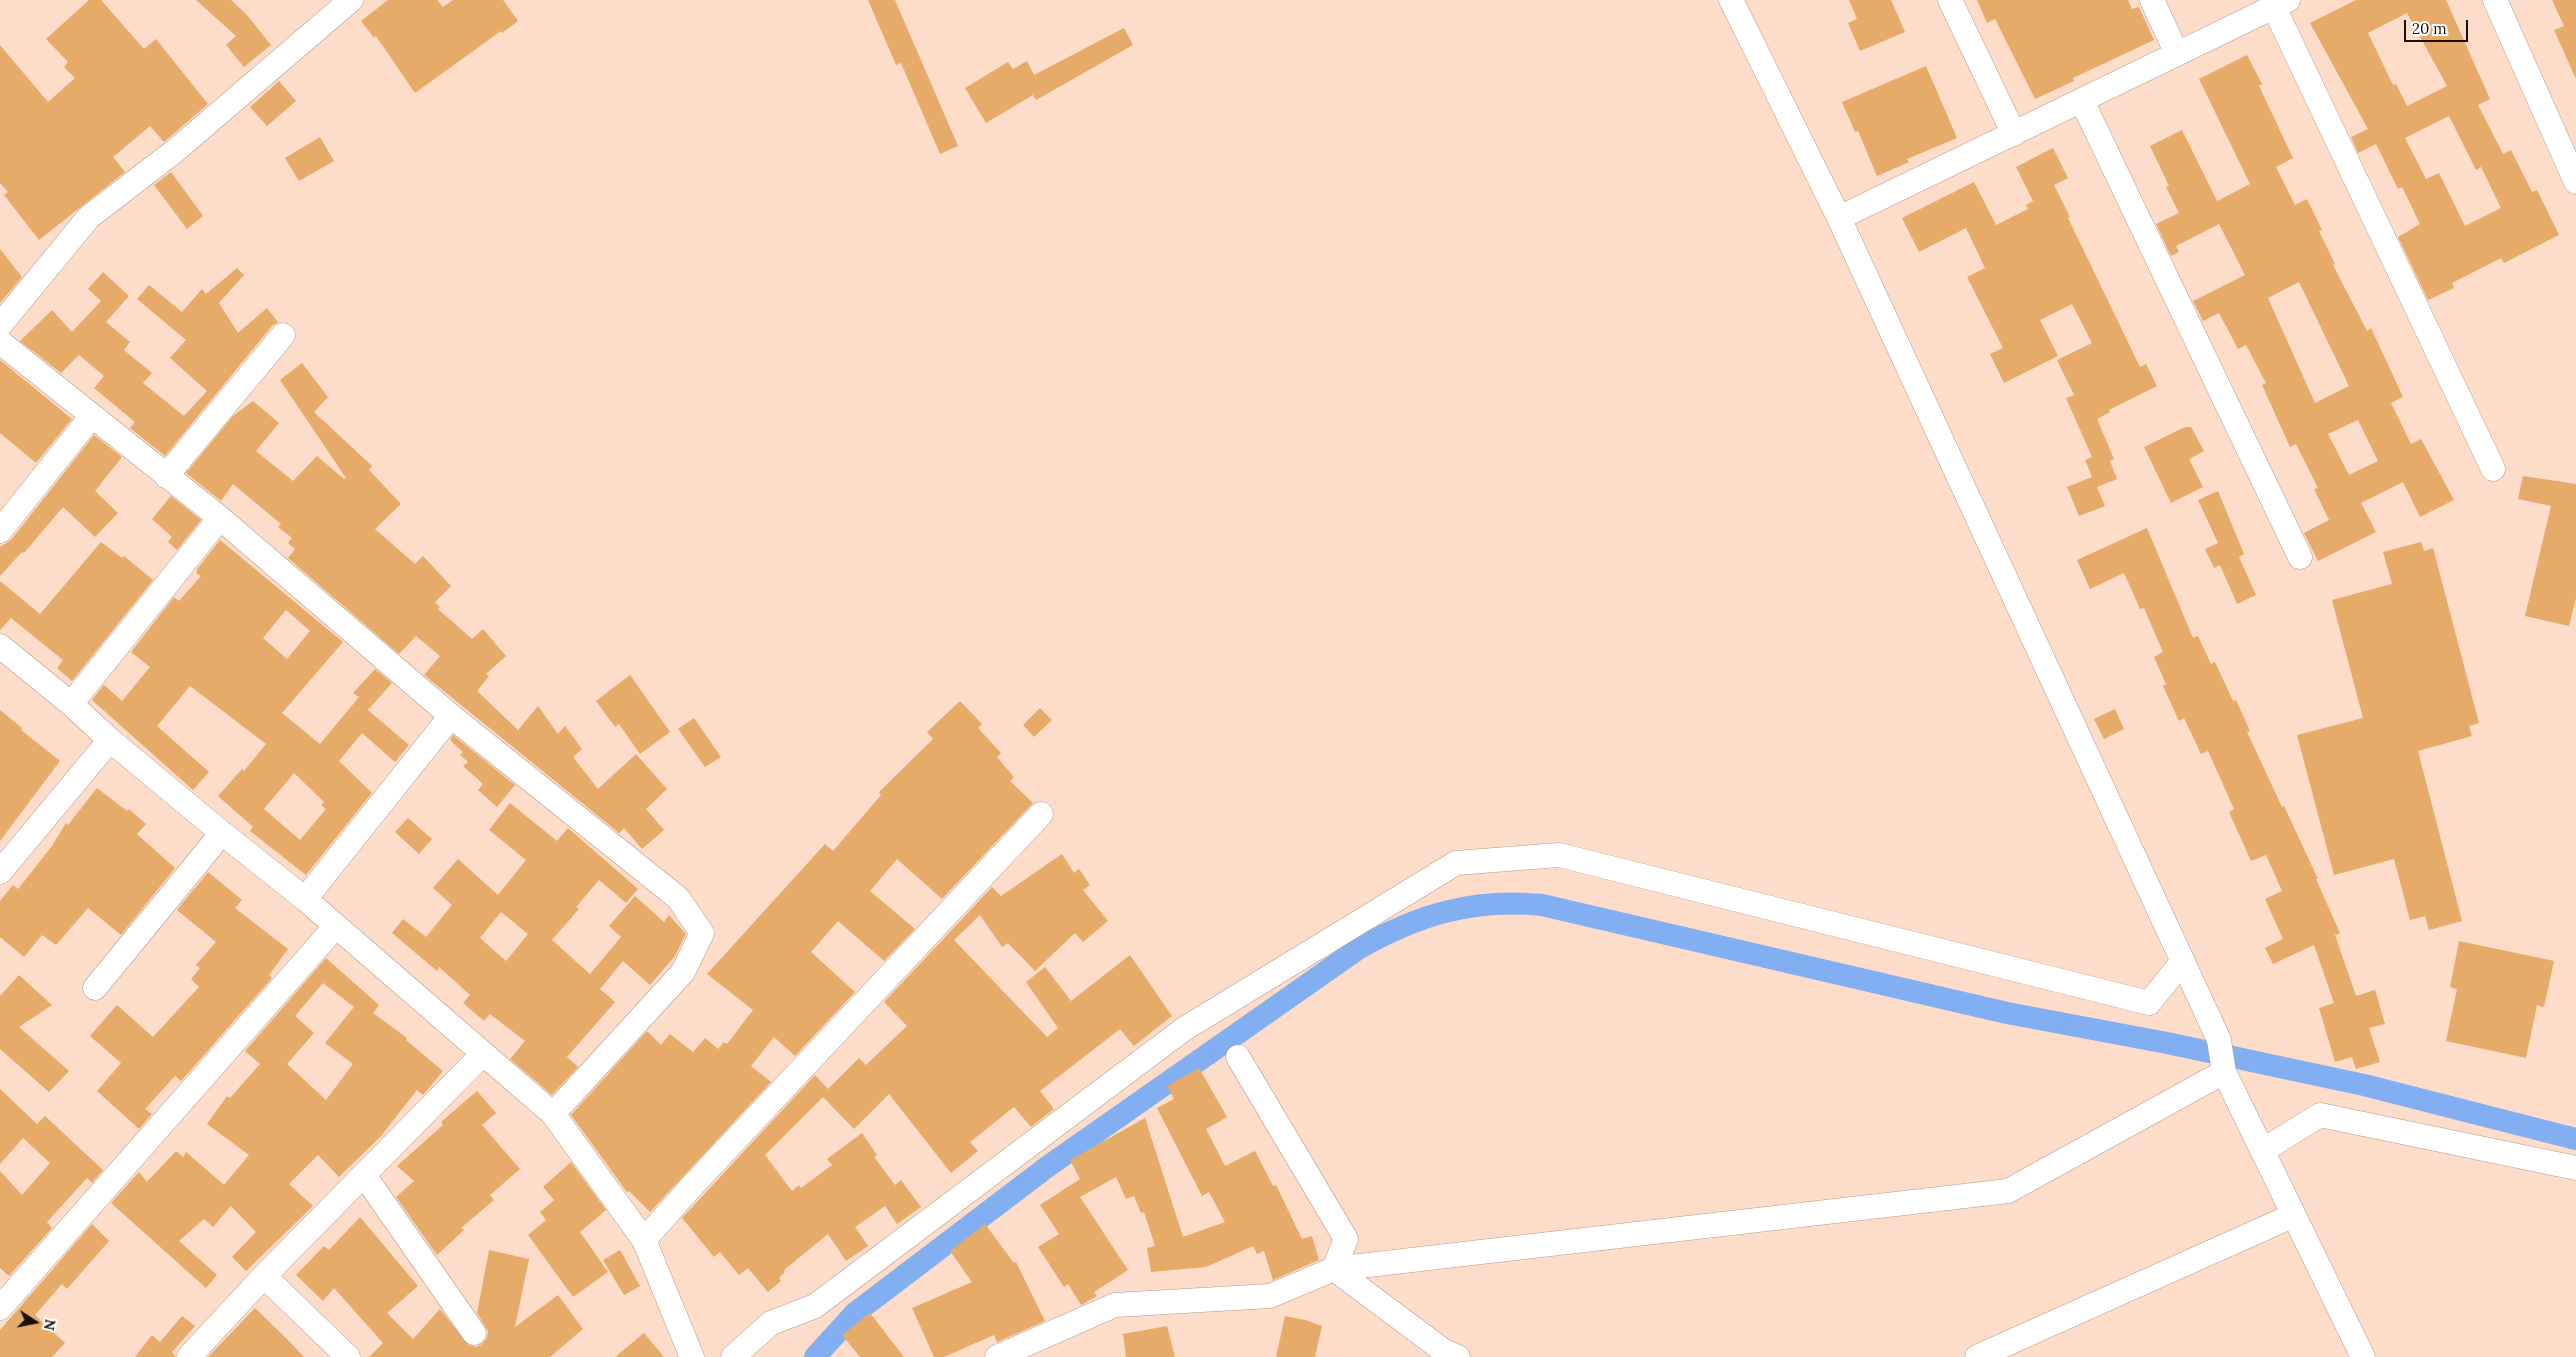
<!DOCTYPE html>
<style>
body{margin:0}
#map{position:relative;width:2576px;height:1357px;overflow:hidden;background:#fdddca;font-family:Lora,serif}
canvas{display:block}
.north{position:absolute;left:10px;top:1297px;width:50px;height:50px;-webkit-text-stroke:4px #fff;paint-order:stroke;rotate:101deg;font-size:14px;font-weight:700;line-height:20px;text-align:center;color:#190f09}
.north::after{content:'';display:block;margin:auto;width:18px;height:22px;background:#190f09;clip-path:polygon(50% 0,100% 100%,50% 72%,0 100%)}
.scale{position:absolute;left:2404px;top:20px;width:64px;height:22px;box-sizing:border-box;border:2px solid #190f09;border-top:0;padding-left:6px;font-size:15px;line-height:18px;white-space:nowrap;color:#190f09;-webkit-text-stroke:4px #fff;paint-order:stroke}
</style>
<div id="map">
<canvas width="2576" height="1357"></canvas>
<div class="north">N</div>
<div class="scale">20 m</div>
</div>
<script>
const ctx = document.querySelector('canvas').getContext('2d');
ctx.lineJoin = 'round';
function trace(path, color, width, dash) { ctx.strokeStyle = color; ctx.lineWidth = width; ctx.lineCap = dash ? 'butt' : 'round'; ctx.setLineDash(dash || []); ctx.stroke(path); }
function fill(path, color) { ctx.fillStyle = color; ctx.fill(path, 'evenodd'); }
trace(new Path2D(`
 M815,1357L855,1313L1047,1167L1358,949C1417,915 1473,898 1542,905L2007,1013L2167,1043L2364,1085L2576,1139`), '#81aff1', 22);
fill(new Path2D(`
 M89,0H101L144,49L156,39L208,104L164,142L150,126L113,157L125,172L39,240L4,195L8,192L0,183V45L48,102L75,78L64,67L68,62L46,39Z
 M196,0H231L247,15L271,45L244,67L226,45L236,36Z
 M388,0H437L443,7L453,0H503L518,21L502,33L501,31L415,93L376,36L374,38L361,21Z
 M868,0H895L958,146L940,154L901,63L896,65Z
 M1849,0H1891L1905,32L1860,51L1848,23L1857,19Z
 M1977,0H2128L2132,9L2139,7L2154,40L2073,78L2074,81L2035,99L1995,19L1987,23Z
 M2356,0H2446L2490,99L2478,105L2503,154L2511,150L2532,192L2537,190L2559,235L2504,263L2501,258L2452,283L2454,288L2428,300L2398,237L2420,224L2402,187L2398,189L2376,144L2358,153L2351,137L2368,129L2310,23ZM2407,13L2447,86L2407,106L2396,84L2393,85L2368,33ZM2449,116L2476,170L2481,167L2501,208L2465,226L2439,173L2426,179L2405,138Z
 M2552,0H2576V79L2554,30L2564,26Z
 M1124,28L1133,45L1036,100L1033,95L986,123L965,88L1008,62L1013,69L1027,61L1034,75Z
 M2247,55L2262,84L2259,86L2293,158L2276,167L2295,205L2307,199L2322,230L2319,231L2335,264L2333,265L2367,331L2371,328L2403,397L2391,403L2411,444L2421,439L2454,500L2420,517L2403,482L2361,503L2376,532L2318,561L2304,533L2329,520L2314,489L2318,488L2296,444L2290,447L2262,385L2266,383L2246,345L2238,349L2219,313L2203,321L2193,301L2245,275L2219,224L2176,246L2179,252L2171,256L2156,224L2179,213L2166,187L2169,186L2150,146L2182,130L2217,201L2250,184L2199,79ZM2299,282L2349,386L2315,403L2268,298ZM2358,420L2378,461L2349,475L2328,434Z
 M1926,66L1957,138L1907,159L1909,162L1877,176L1858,131L1855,132L1842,102Z
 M279,81L296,101L267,126L250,107Z
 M320,137L334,161L299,181L285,158Z
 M2053,148L2068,178L2054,185L2070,217L2068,218L2140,367L2146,364L2157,386L2109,410L2110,412L2097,419L2114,459L2110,461L2117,479L2097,487L2105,506L2079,516L2067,487L2092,477L2085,460L2092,457L2066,398L2074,395L2057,360L2092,343L2072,304L2040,320L2058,356L2004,383L1990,354L2003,348L1967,277L1985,268L1966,228L1919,252L1902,218L1974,182L1996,225L2028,209L2026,205L2033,201L2016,167Z
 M171,172L203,216L187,229L154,185Z
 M0,249L22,277L0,303Z
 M237,268L244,275L219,303L238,333L267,308L278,322L272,326L165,456L130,428L135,422L94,388L104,376L79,355L61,373L20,341L52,310L72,332L101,301L88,289L103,272L129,296L106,322L130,342L124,350L152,373L143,383L184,416L207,391L170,358L186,340L137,299L149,285L182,312L202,289L206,294Z
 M0,360L72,419L36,463L0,433Z
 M302,363L328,397L314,412L372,466L369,470L401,504L375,529L415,564L423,556L451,586L435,602L440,607L438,609L472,639L483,629L506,656L486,674L489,676L477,691L518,730L538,706L558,734L565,726L582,749L573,757L598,789L636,754L667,789L646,809L664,830L642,849L624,828L619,833L424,675L440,656L416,636L399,654L288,558L295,549L288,543L292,538L278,527L281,524L233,484L221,501L186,473L233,416L253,401L279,423L256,451L293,481L317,456L344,479L346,478L280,380Z
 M2185,427H2191L2204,451L2189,459L2203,487L2171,503L2144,447Z
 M94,435L122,457L95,491L118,513L95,537L63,507L24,553L22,552L0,576V547L11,540Z
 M2523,476L2576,484V598L2569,626L2525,616L2551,506L2518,499Z
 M2218,491L2244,554L2239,557L2256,595L2237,604L2220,565L2214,568L2205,549L2218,543L2198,500Z
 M171,496L201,520L177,550L168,542L172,537L152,519Z
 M2147,528L2193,638L2198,636L2211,664L2215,662L2233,701L2236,700L2250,731L2247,732L2282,807L2284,806L2318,879H2316L2340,933L2335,935L2356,996L2375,990L2385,1024L2369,1028L2380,1062L2356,1069L2352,1057L2335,1062L2319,1008L2334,1003L2314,945L2273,964L2265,948L2283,939L2265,899L2282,891L2266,855L2251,861L2229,812L2234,809L2208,751L2201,754L2184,718L2179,721L2163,686L2166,684L2154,657L2163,652L2144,608L2140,609L2124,573L2090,589L2077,560Z
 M220,540L343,642L282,713L320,744L359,697L353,693L375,669L392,683L368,710L409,745L395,762L362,733L339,761L372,793L306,875L250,831L253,827L218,796L242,769L244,771L266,744L190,686L157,726L209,772L193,790L92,700L104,685L122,701L150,667L131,652L174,597L179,601L201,576L196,573L198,568ZM286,610L310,631L287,659L263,638ZM294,773L324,802L321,805L326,809L300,840L264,809Z
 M101,542L122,558L124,556L153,580L72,681L57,668L63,660L11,618L0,630V581L40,614Z
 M2421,542L2424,551L2433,548L2479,723L2469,726L2472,736L2418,751L2462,921L2429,930L2425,916L2410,920L2394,859L2334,875L2297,735L2363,718L2332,600L2392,584L2383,552Z
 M630,675L670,732L640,754L619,724L615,727L596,701Z
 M960,701L982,724L978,728L1001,753L997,757L1014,777L1010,781L1033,803L942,899L897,859L870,891L915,929L884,961L838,921L811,952L855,992L795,1056L774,1037L751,1066L771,1082L650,1212L629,1191L627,1192L571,1115L647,1031L661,1045L670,1034L693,1052L705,1038L718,1049L724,1042L727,1044L753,1010L707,974L825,844L833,851L881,795L879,792L933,739L927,732Z
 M1040,708L1052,720L1034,737L1023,725Z
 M2115,709L2124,729L2104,739L2094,719Z
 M0,710L22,728L21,730L60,761L0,841Z
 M694,718L721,757L705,767L678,729Z
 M453,735L515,785L497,807L478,790L483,784L463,766L468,762L460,755L463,752L450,740Z
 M97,788L127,811L129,809L146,824L137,834L175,868L121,935L88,908L56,945L42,935L24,957L0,937V901L13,885L18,889L52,846L66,823L68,825Z
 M510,803L557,841L568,828L638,889L626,903L599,880L576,907L579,909L552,940L590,974L621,937L609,926L635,896L664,922L669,915L686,934L675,956L650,985L623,961L600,989L615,1002L567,1057L578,1067L552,1095L510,1059L525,1041L490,1014L484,1021L463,1003L470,995L439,967L437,971L392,933L403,919L426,937L452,905L433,888L458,859L498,895L526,860L489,830ZM501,912L528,934L506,961L480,938Z
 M408,818L432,839L419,854L395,832Z
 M1062,854L1074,873L1079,869L1090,885L1083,890L1108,921L1083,942L1075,933L1035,971L1008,943L1002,947L980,915L954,940L1047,1037L1058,1028L1026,982L1045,967L1071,1001L1130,955L1172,1016L1134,1046L1120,1029L1040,1091L1054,1109L1031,1127L1014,1107L970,1142L978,1151L951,1173L889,1094L854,1129L823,1097L765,1155L792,1191L799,1185L801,1188L832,1165L827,1159L862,1133L877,1155L874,1157L895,1185L901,1180L921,1207L897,1224L885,1206L855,1227L868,1246L846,1261L828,1234L784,1270L785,1272L779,1278L781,1281L768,1292L748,1268L739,1275L720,1252L714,1257L682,1218L815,1075L828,1089L859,1058L866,1065L907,1026L884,1002L992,887L1001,896Z
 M208,872L242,900L235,908L288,949L269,975L272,978L181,1081L175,1076L145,1109L152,1114L139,1129L97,1091L121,1063L90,1036L117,1005L153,1037L199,987L191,979L200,968L196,965L216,942L177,910Z
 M2459,941L2554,961L2544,1007L2537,1005L2526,1058L2446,1041L2457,989L2450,987Z
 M326,958L379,1005L373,1013L407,1038L406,1040L443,1071L423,1095L417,1090L381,1136L339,1177L318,1155L289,1184L313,1206L246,1271L232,1257L256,1232L231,1206L213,1227L204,1219L179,1241L217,1275L206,1288L111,1203L139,1172L147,1182L176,1151L183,1157L186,1152L224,1185L249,1155L207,1124L227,1096L230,1098L260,1064L245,1051ZM323,983L354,1007L325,1043L353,1064L326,1100L287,1064L314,1033L295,1016Z
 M19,975L52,1005L19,1027L69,1071L49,1092L0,1049V996Z
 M1199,1068L1227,1117L1206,1129L1225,1166L1255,1151L1273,1186L1276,1185L1302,1239L1312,1236L1319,1260L1273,1280L1264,1251L1257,1254L1253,1246L1206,1267L1151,1272L1147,1248L1155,1246L1144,1212L1141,1213L1134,1196L1126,1199L1116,1177L1080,1197L1128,1270L1094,1292L1097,1296L1081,1305L1068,1284L1064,1287L1038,1247L1059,1234L1040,1205L1080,1179L1070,1160L1145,1118L1183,1237L1225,1222L1209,1192L1202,1196L1157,1108L1174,1099L1167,1086Z
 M0,1089L37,1124L45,1116L103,1170L92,1183L87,1178L47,1222L52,1228L9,1276L0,1268V1171L22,1195L50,1163L23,1138L0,1164Z
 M477,1091L496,1113L482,1125L520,1169L490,1195L494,1200L461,1228L464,1230L437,1255L396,1197L414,1181L397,1166L443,1125L441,1122Z
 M571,1162L606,1210L580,1232L608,1272L573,1297L528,1235L546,1220L540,1212L554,1200L543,1187Z
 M360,1217L418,1286L387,1313L413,1339L440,1309L468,1345L476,1347L482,1344L487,1338L488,1331L477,1313L489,1250L529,1259L515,1327L558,1295L583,1329L550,1357H369L383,1343L334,1288L323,1301L296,1275L324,1246L329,1250Z
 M92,1224L109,1241L67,1289L62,1284L35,1315L65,1343L52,1357H0V1330Z
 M985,1224L1014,1263L1016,1262L1045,1321L997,1342L994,1335L944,1357H934L912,1308L972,1282L950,1251Z
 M620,1250L640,1286L624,1295L603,1260Z
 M255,1308L290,1342L304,1357H208Z
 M870,1313L904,1357H860L842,1335Z
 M182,1316L195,1326L172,1352L176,1357H135L152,1335L160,1342Z
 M1285,1316L1305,1320L1322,1326L1315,1357H1276Z
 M1167,1326L1175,1357H1126L1123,1334Z
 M644,1333L664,1357H615Z`), '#e6aa69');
const minor = new Path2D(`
 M1731,0L1839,218L2219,1040L2224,1072L2363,1357
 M1950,0L2014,134
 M2152,0L2177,54
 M2495,0L2576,182
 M2274,7L2493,469
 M2082,101L2300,557
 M1839,218L2288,0
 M0,325L89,217L176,150L351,0
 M0,342L220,518L451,716L678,898L702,933L683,972L553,1114
 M166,476L283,335
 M0,531L91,417
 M0,646L71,704L110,740L222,833L305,899L553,1114L644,1240L692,1357
 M71,704L220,518
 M0,872L110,740
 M305,899L451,716
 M95,988L222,833
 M1238,1057L1346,1239L1334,1269L1444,1351L1458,1357
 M2262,1151L2320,1115L2576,1168
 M364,1175L474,1333
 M644,1240L692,1186L1041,814
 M264,1276L348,1357
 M0,1308L336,926
 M189,1357L264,1276L483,1054
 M733,1357L771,1323L815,1306L1184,1029L1456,863L1559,855L2149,1003L2183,961
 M997,1357L1115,1305L1270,1296L1334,1269L2008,1191L2224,1072
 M1977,1357L2292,1216`);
trace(minor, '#b69887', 25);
trace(minor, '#fff', 24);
</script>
